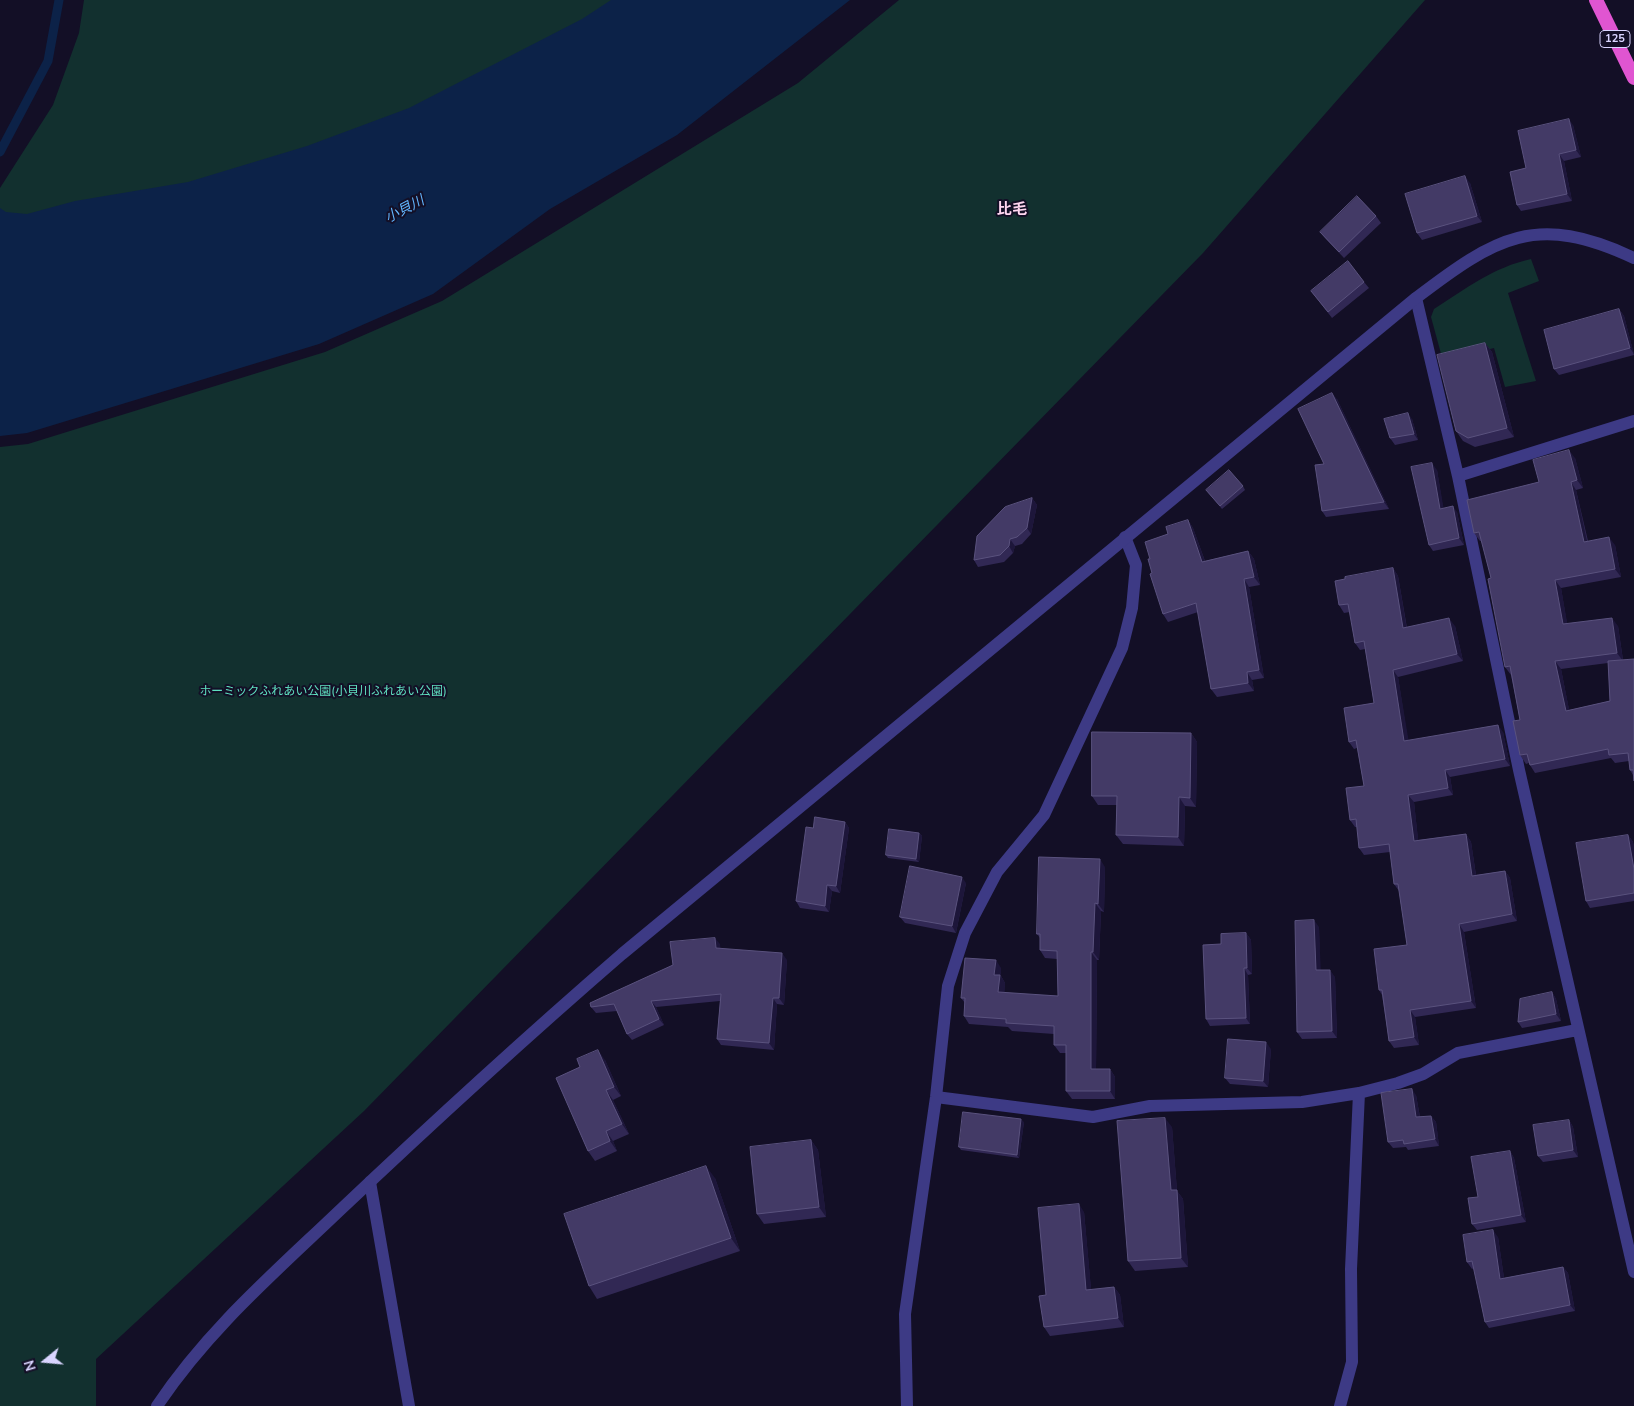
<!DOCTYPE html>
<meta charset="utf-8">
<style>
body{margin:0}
#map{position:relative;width:1634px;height:1406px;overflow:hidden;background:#130f26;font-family:"Nunito Sans",sans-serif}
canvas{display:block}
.north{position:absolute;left:20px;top:1336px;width:50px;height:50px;-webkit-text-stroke:4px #130f26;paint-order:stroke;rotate:253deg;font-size:14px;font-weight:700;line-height:20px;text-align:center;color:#d9d4ff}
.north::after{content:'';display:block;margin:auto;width:18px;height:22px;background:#d9d4ff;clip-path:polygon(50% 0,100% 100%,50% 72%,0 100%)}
</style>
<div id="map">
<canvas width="1634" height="1406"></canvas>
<div class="north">N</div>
</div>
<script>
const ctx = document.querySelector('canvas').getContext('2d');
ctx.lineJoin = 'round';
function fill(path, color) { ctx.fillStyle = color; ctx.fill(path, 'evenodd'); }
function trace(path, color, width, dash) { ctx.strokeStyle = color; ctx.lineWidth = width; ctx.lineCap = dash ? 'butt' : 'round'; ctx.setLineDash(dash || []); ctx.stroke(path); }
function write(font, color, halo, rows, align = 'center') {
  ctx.font = font + ' "Nunito Sans","Noto Sans JP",sans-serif'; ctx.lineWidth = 4; ctx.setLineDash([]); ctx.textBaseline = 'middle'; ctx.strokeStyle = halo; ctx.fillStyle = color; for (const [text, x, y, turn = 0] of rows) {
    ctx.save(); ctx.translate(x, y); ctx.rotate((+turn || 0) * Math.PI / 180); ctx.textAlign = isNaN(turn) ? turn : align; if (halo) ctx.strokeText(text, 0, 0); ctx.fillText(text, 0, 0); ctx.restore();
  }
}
fill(new Path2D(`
 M84,0H627L439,99L228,183L0,219V188L53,105L79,33Z
 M899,0H1425L1203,253L364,1111L96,1359V1406H0V447L28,444L325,352L442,301L798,83Z
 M1531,259L1539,281L1508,293L1536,381L1505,387L1494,348L1443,361L1431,317L1434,309C1465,289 1494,267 1531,259Z`), '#12302f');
fill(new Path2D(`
 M611,0H850L677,135L550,209L433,294L319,344L27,433L0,436V208L6,212L27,214L75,201L188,182L307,146L409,108L582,19Z`), '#0c2248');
trace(new Path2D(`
 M0,152L48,61L59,0`), '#0c2248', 9);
trace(new Path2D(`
 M1416,298L1458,476L1519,770L1634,1272
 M1458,476L1634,421
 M936,1097L1093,1117L1150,1106L1302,1102L1359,1093L1398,1083L1423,1074L1458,1053L1577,1030
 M370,1182L409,1406
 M907,1406L905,1314L936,1097L948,986L965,933L997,872L1044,815L1122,648L1132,608L1136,565L1125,537
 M1340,1406L1352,1362L1351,1269L1359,1093`), '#3d3a85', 12);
trace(new Path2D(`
 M157,1406C207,1331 272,1275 337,1213C430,1125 525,1038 622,954L1416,298C1496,237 1536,212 1634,258`), '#3d3a85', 12);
trace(new Path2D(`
 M1596,0L1634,78`), '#e055d1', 14);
fill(new Path2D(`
 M1573,125L1581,157L1564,161L1572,201L1521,211L1517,205L1526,168Z
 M1470,183L1482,222L1422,240L1417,233Z
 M1376,216L1381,223L1344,258L1325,238L1320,232Z
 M1364,282L1369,288L1332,318L1311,291Z
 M1619,309L1624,316L1634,355L1559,375L1554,369Z
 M1485,343L1492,352L1514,437L1475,447L1463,441L1456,431Z
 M1337,399L1389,509L1326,517L1322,511L1324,464Z
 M1412,419L1418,440L1395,445L1390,438Z
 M1575,458L1583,488L1576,490L1588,541L1615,545L1621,577L1561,588L1567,624L1618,626L1623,660L1633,775L1630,770L1629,761L1615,763L1611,758L1535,773L1530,765L1529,763L1526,764L1520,755V720L1511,675L1505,667L1491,578L1482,541H1480L1474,533L1539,482ZM1608,663L1610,701L1569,710L1561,669Z
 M1437,470L1443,508L1457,512L1464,545L1433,551L1429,545Z
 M1243,486L1245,490L1222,509L1206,490Z
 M1032,498L1037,505L1031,534L1022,544L1015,546L1013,553L1004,562L978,567L974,560Z
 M1188,520L1193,528L1205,561L1248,551L1254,559L1260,585L1249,587L1264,678L1252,680L1254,691L1217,697L1211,689L1198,612L1168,622L1163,614L1152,573L1150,559L1168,534Z
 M1393,568L1398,576L1407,628L1455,626L1463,661L1398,677L1408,741L1503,732L1510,766L1450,777L1453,795L1414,802L1418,840L1466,834L1471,842L1476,875L1505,871L1510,878L1517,921L1464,932L1476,1008L1415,1017L1419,1045L1394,1048L1389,1041L1382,995L1379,990L1407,945L1399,891L1394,884L1390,852L1364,855L1359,848L1357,827H1355L1350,820L1364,786L1357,748L1354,749L1349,742L1374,703L1365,649L1360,650L1355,643L1350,612L1344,613L1339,605L1345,579Z
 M1191,733L1197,742L1196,807L1185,806L1184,846L1123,844L1116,835L1117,805H1098L1092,796Z
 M845,822L849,828L840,893L832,891L829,912L800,908L796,901L813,828Z
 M919,833L922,836L919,862L888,858L886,855Z
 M1628,835L1633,842L1634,848V901L1590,908L1586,901Z
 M1105,867L1104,912L1101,911L1099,960H1097L1096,1069H1110L1115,1077V1099H1072L1066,1091V1053H1060L1054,1045V1034L1012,1031L1008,1027L969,1024L964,1016L965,1003L961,998L1001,968V976L1005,983L1004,993L1058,996L1057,959L1045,958L1040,950V938L1037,934Z
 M966,883L956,933L905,923L900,917Z
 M1319,927L1320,970L1335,977L1337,1038L1302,1039L1297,1032Z
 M1246,933L1251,940L1252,974L1248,975L1250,1024L1210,1026L1206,1019L1221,944Z
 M720,944V948L787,960L784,1005L777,1004L774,1050L721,1045L717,1039L720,1001L656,1007L664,1025L632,1040L627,1034L617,1011L596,1013L591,1007Z
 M1552,992L1556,999L1561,1021L1522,1028L1518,1022Z
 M1271,1049L1268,1087L1230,1084L1225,1078Z
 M605,1060L621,1096L613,1100L629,1134L613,1141L617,1151L595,1161L588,1151L580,1067Z
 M1416,1095L1420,1117L1431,1116L1436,1122L1439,1146L1408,1150L1406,1147L1393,1148L1388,1142Z
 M1569,1120L1573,1127L1578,1157L1543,1162L1538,1156Z
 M1024,1122L1019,1158L961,1150L959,1147Z
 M1172,1127L1177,1191L1183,1199L1188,1267L1135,1271L1128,1261Z
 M811,1140L818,1150L826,1217L764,1224L757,1214Z
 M1510,1151L1514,1158L1526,1222L1477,1230L1472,1224L1478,1197Z
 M715,1178L740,1251L597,1299L589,1286Z
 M1084,1212L1091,1290L1114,1287L1120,1295L1124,1327L1050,1336L1044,1327L1046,1295Z
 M1498,1237L1504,1278L1563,1267L1568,1273L1575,1311L1489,1328L1485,1322L1474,1268L1472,1269L1467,1262Z`), '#312854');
fill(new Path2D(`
 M1569,119L1573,125L1581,157L1576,150Z
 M1559,154L1564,161L1572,201L1567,194Z
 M1465,176L1470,183L1482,222L1477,216Z
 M1619,309L1624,316L1634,354L1630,348Z
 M1485,343L1492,352L1514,437L1507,428Z
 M1332,393L1337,399L1389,509L1384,502Z
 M1408,413L1412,419L1418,440L1414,434Z
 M1569,450L1575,458L1583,488L1577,480Z
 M1432,463L1437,470L1445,516L1440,509Z
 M1571,482L1576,490L1589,550L1584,542Z
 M1032,498L1037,505L1031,534L1027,528Z
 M1453,506L1457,512L1464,545L1459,538Z
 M1188,520L1193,528L1208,570L1202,562Z
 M1609,537L1615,545L1621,577L1615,569Z
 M1010,539L1015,546L1013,553L1009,546Z
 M1248,551L1254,559L1260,585L1254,577Z
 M1393,568L1398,576L1408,636L1403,628Z
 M1244,579L1249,587L1264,678L1259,670Z
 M1555,580L1561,588L1569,633L1563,624Z
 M1449,618L1455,626L1463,661L1457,654Z
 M1612,618L1618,626L1623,661L1617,653Z
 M1555,661L1561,669L1571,719L1566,711Z
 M1393,670L1398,677L1410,749L1404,741Z
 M1247,672L1252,680L1254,691L1248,683Z
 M1498,725L1503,732L1510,766L1505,759Z
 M1191,733L1197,742L1196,807L1190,798Z
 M1445,770L1450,777L1453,795L1448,788Z
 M1408,795L1414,802L1419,848L1414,841Z
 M1179,797L1185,806L1184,846L1178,837Z
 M845,822L849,828L840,893L836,886Z
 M919,833L922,836L919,862L916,859Z
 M1466,834L1471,842L1477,883L1472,876Z
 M1628,835L1633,842L1634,848V869Z
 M1100,859L1105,867L1104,912L1098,904Z
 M1505,871L1510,878L1517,921L1512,914Z
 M962,877L966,883L956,933L952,926Z
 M827,885L832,891L829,912L825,906Z
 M1095,903L1101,911L1099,960L1093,952Z
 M1314,920L1319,927L1321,977L1316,970Z
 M1459,924L1464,932L1476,1008L1471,1001Z
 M1246,933L1251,940L1252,974L1247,968Z
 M715,938L720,944L721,954L716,948Z
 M1091,952L1097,960L1096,1077L1091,1069Z
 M782,953L787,960L784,1005L779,998Z
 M996,960L1001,968V976L1005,983L1004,1000L998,992L994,975Z
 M1244,968L1248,975L1250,1024L1246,1018Z
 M1330,970L1335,977L1337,1038L1332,1031Z
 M1552,992L1556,999L1561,1021L1556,1014Z
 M773,998L777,1004L774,1050L769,1043Z
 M651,1001L656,1007L664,1025L659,1019Z
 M1410,1010L1415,1017L1419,1045L1414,1037Z
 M1266,1042L1271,1049L1268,1087L1263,1081Z
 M598,1050L605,1060L621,1096L614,1087Z
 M1110,1069L1115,1077V1099L1110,1091Z
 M1412,1089L1416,1095L1421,1124L1416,1117Z
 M606,1090L613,1100L629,1134L622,1124Z
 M1431,1116L1436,1122L1439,1146L1435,1139Z
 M1165,1118L1172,1127L1177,1191L1183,1199L1188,1267L1181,1258L1171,1190Z
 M1021,1119L1024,1122L1019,1158L1017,1155Z
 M1569,1120L1573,1127L1578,1157L1573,1150Z
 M606,1131L613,1141L617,1151L610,1141Z
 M811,1140L818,1150L826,1217L819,1207Z
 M1510,1151L1514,1158L1526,1222L1521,1215Z
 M706,1166L715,1178L740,1251L731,1238Z
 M1079,1204L1084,1212L1092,1299L1086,1290Z
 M1493,1230L1498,1237L1505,1285L1500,1279Z
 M1563,1267L1568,1273L1575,1311L1570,1305Z
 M1114,1287L1120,1295L1124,1327L1118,1318Z`), '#1d163a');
const building = new Path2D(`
 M1569,119L1576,150L1559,154L1567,194L1517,205L1510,172L1526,168L1518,131Z
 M1465,176L1477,216L1417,233L1405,194Z
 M1357,196L1376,216L1339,252L1320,232Z
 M1348,261L1364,282L1328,312L1311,291Z
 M1619,309L1630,348L1554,369L1544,330Z
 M1485,343L1507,428L1468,438L1456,431L1437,355Z
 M1332,393L1384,502L1322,511L1315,465L1324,464L1298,409Z
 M1408,413L1414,434L1390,438L1384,419Z
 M1569,450L1577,480L1571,482L1584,542L1609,537L1615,569L1555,580L1563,624L1612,618L1617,653L1555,661L1566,711L1610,701L1608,661L1634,659V781L1633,770H1630L1628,753L1609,755L1608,749L1530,765L1527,754L1520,755L1513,721L1520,720L1510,666L1505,667L1488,579L1491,578L1479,532L1474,533L1467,500L1539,482L1533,460Z
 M1432,463L1440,509L1453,506L1459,538L1429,545L1411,467Z
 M1229,470L1243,486L1220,506L1206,490Z
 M1032,498L1027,528L1017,537L1010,539L1009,546L1000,555L974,560L977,536L1005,507Z
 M1188,520L1202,562L1248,551L1254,577L1244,579L1259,670L1247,672L1248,683L1211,689L1196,603L1163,614L1150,574L1152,573L1148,559H1150L1145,542L1168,534L1166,527Z
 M1393,568L1403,628L1449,618L1457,654L1393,670L1404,741L1498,725L1505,759L1445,770L1448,788L1408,795L1414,841L1466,834L1472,876L1505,871L1512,914L1459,924L1471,1001L1410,1010L1414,1037L1389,1041L1382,990H1379L1374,949L1407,945L1398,884H1394L1389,844L1359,848L1356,819L1350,820L1346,788L1364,786L1356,740L1349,742L1344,708L1374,703L1364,641L1355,643L1348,604L1339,605L1335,581L1345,579V577Z
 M1092,732L1191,733L1190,798L1179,797L1178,837L1116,835L1117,796H1092Z
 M815,817L845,822L836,886L827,885L825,906L796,901L806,827L813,828Z
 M889,829L919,833L916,859L886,855Z
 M1628,835L1634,869V893L1586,901L1576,843Z
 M1039,857L1100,859L1098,904L1095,903L1093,952H1091V1069H1110V1091H1066V1045H1054V1026L1006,1023V1019L964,1016L965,998H961L965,958L996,960L994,975H1000L998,992L1058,996L1057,951L1040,950V934H1037Z
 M910,866L962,877L952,926L900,917Z
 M1314,920L1316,970H1330L1332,1031L1297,1032L1295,921Z
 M1246,933L1247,968H1244L1246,1018L1206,1019L1203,945L1221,944V934Z
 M715,938L716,948L782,953L779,998H773L769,1043L717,1039L721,994L651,1001L659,1019L627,1034L614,1004L591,1007L590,1003L673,965L670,942Z
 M1552,992L1556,1014L1518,1022L1520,999Z
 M1228,1039L1266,1042L1263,1081L1225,1078Z
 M598,1050L614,1087L606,1090L622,1124L606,1131L610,1141L588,1151L556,1078L580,1067L577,1059Z
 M1412,1089L1416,1117L1431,1116L1435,1139L1404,1144L1403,1140L1388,1142L1381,1093Z
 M963,1112L1021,1119L1017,1155L959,1147Z
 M1165,1118L1171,1190H1177L1181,1258L1128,1261L1117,1121Z
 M1569,1120L1573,1150L1538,1156L1533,1125Z
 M811,1140L819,1207L757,1214L750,1147Z
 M1510,1151L1521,1215L1472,1224L1468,1198L1478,1197L1471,1157Z
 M706,1166L731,1238L589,1286L564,1214Z
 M1079,1204L1086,1290L1114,1287L1118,1318L1044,1327L1039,1296L1046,1295L1038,1208Z
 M1493,1230L1500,1279L1563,1267L1570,1305L1485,1322L1472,1261L1467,1262L1463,1235Z`);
fill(building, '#433a66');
trace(building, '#5a527e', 1);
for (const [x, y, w] of [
 [1615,39,30]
]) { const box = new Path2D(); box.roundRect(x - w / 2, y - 8.5, w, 17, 4); ctx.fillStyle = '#130f26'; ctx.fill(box); trace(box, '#d9d4ff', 1); }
write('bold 11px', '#d9d4ff', null, [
 ["125",1615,39]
]);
write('12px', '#5fe0c0', '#130f26', [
 ["ホーミックふれあい公園(小貝川ふれあい公園)",323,692]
]);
write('italic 14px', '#62b6ff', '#130f26', [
 ["小貝川",405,210,-28]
]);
write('bold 15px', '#ffd6f0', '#130f26', [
 ["比毛",1012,210]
]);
</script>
